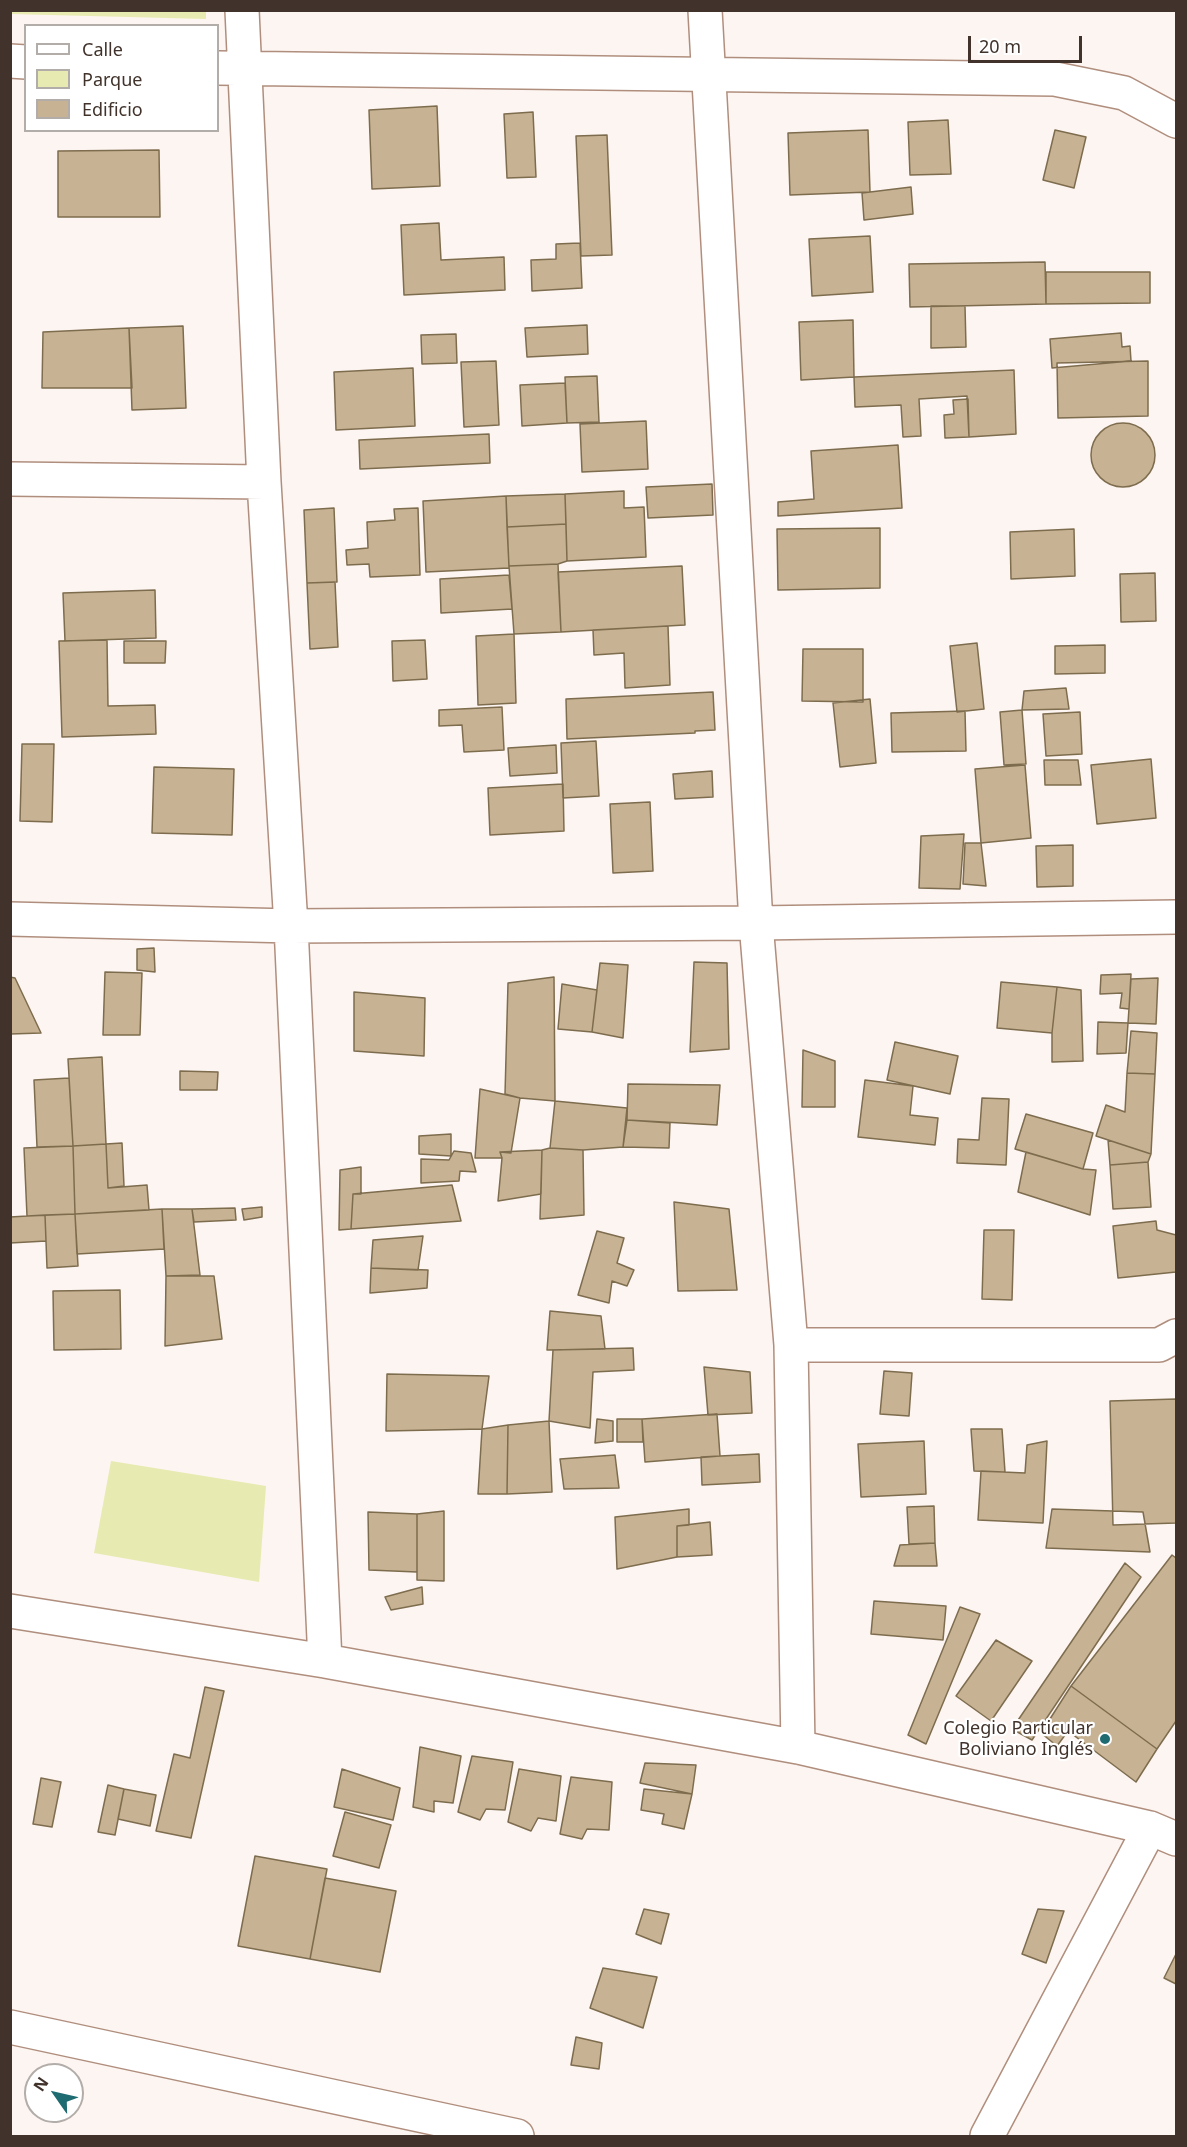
<!DOCTYPE html>
<meta charset="utf-8">
<style>
body{margin:0}
#map{position:relative;width:1187px;height:2147px;overflow:hidden;background:#fdf5f1;font-family:"Noto Sans",sans-serif}
canvas{display:block}
.frame{position:absolute;inset:0;border:12px solid #41332b;pointer-events:none}
.legend{position:absolute;left:24px;top:24px;width:195px;height:108px;box-sizing:border-box;background:#fff;border:2px solid #b3adaa;margin:0;padding:8px 10px;list-style:none;font-size:18px;color:#41332b}
.legend li{display:flex;align-items:center;gap:12px;height:30px}
.legend b{width:30px;border:2px solid #b3adaa}
.north{position:absolute;left:24px;top:2063px;width:60px;height:60px;box-sizing:border-box;background:#fff;border:2px solid #b3adaa;border-radius:50%;rotate:304deg;font-size:16px;font-weight:700;line-height:24px;text-align:center;color:#41332b}
.north::after{content:'';display:block;margin:auto;width:21px;height:27px;background:#1f6b72;clip-path:polygon(50% 0,100% 100%,50% 72%,0 100%)}
.scale{position:absolute;left:968px;top:36px;width:114px;height:27px;box-sizing:border-box;border:3px solid #41332b;border-top:0;padding-left:8px;font-size:18px;line-height:21px;white-space:nowrap;color:#41332b;-webkit-text-stroke:4px #fff;paint-order:stroke}
</style>
<div id="map">
<canvas width="1187" height="2147"></canvas>
<div class="frame"></div>
<ul class="legend">
<li><b style="height:8px;background:#fff"></b>Calle</li>
<li><b style="height:16px;background:#e7ebb1"></b>Parque</li>
<li><b style="height:16px;background:#c7b393"></b>Edificio</li>
</ul>
<div class="north">N</div>
<div class="scale">20 m</div>
</div>
<script>
const ctx = document.querySelector('canvas').getContext('2d');
ctx.lineJoin = 'round';
function fill(path, color) { ctx.fillStyle = color; ctx.fill(path, 'evenodd'); }
function trace(path, color, width, dash) { ctx.strokeStyle = color; ctx.lineWidth = width; ctx.lineCap = dash ? 'butt' : 'round'; ctx.setLineDash(dash || []); ctx.stroke(path); }
function write(font, color, halo, rows, align = 'center') {
  ctx.font = font + ' "Noto Sans",sans-serif'; ctx.lineWidth = 4.5; ctx.setLineDash([]); ctx.textBaseline = 'middle'; ctx.strokeStyle = halo; ctx.fillStyle = color; for (const [text, x, y, turn = 0] of rows) {
    ctx.save(); ctx.translate(x, y); ctx.rotate((+turn || 0) * Math.PI / 180); ctx.textAlign = isNaN(turn) ? turn : align; if (halo) ctx.strokeText(text, 0, 0); ctx.fillText(text, 0, 0); ctx.restore();
  }
}
fill(new Path2D(`
 M11,10H206V19L11,14Z
 M111,1461L266,1486L259,1582L94,1553Z`), '#e7ebb1');
const building = new Path2D(`
 M437,106L440,186L372,189L369,110Z
 M533,112L536,177L507,178L504,114Z
 M948,120L951,174L910,175L908,122Z
 M868,130L870,192L790,195L788,133Z
 M1055,130L1086,137L1074,188L1043,180Z
 M607,135L612,255L581,256L576,136Z
 M159,150L160,217H58V151Z
 M911,187L913,214L864,220L862,193Z
 M439,223L441,260L504,257L505,290L404,295L401,225Z
 M870,236L873,292L812,296L809,239Z
 M580,243L582,288L532,291L531,260L556,259V244Z
 M1045,262L1046,304L910,307L909,264Z
 M1046,272H1150V303L1046,304Z
 M931,306H965L966,347L931,348Z
 M853,320L854,377L801,380L799,322Z
 M587,325L588,354L527,357L525,328Z
 M183,326L186,408L132,410L129,328Z
 M129,328L132,388H42L43,332Z
 M1121,333L1122,347L1130,346L1131,361L1052,368L1050,339Z
 M456,334L457,363L422,364L421,335Z
 M496,361L499,425L464,427L461,362Z
 M1148,361V416L1058,418L1057,363Z
 M413,368L415,426L336,430L334,372Z
 M1014,370L1016,434L969,437L967,396L919,399L921,436L903,437L901,405L855,407L854,377Z
 M597,376L599,422L567,423L565,377Z
 M565,383L567,423L522,426L520,385Z
 M968,399L969,437L945,438L944,415L954,414L953,400Z
 M646,421L648,469L582,472L580,424Z
 M1091 455a32 32 0 1 1 64 0a32 32 0 1 1-64 0Z
 M489,434L490,463L360,469L359,440Z
 M898,445L902,508L778,516V502L814,499L811,451Z
 M712,484L713,515L648,518L646,487Z
 M624,491V508L644,507L646,557L567,561L565,494Z
 M565,494L566,524L507,527L506,496Z
 M506,496L509,568L426,572L423,501Z
 M334,508L337,582L307,583L304,510Z
 M418,508L420,575L370,577L369,564L347,565L346,550L368,548L367,522L395,520L394,509Z
 M566,524L567,561L558,564L509,566L507,527Z
 M880,528V588L778,590L777,529Z
 M1074,529L1075,576L1011,579L1010,532Z
 M558,564L561,632L514,634L509,566Z
 M682,566L685,625L561,632L558,572Z
 M1155,573L1156,621L1121,622L1120,574Z
 M509,575L512,609L441,613L440,579Z
 M335,582L338,647L310,649L307,583Z
 M155,590L156,638L65,641L63,593Z
 M668,626L670,685L625,688L624,653L594,655L593,630Z
 M514,634L516,703L478,705L476,636Z
 M107,640L108,706L155,705L156,734L62,737L59,641Z
 M425,640L427,679L393,681L392,641Z
 M124,641H166L165,663H124Z
 M977,643L984,709L957,712L950,646Z
 M1105,645V673L1055,674V646Z
 M803,649H863V702L802,701Z
 M1066,688L1069,709L1022,710L1024,691Z
 M713,692L715,730L695,731V733L567,739L566,699Z
 M870,699L876,763L840,767L833,703Z
 M502,707L504,750L464,752L462,725L439,726V710Z
 M1022,710L1026,764L1004,765L1000,712Z
 M965,711L966,751L892,752L891,713Z
 M1080,712L1082,754L1046,756L1043,714Z
 M596,741L599,796L563,798L561,743Z
 M22,744H54L52,822L20,821Z
 M556,745L557,773L510,776L508,748Z
 M1151,759L1156,818L1097,824L1091,765Z
 M1044,760H1078L1081,785H1045Z
 M1025,765L1031,838L981,843L975,769Z
 M154,767L234,769L232,835L152,833Z
 M712,771L713,797L675,799L673,774Z
 M563,784L564,831L490,835L488,788Z
 M650,802L653,871L613,873L610,804Z
 M964,834L960,889L919,888L921,836Z
 M965,843H981L986,886L963,884Z
 M1073,845V886L1037,887L1036,846Z
 M154,948L155,972L137,970V949Z
 M694,962L727,963L729,1049L690,1052Z
 M600,963L628,965L623,1038L592,1032Z
 M105,972L142,973L140,1035H103Z
 M1131,974L1129,1009L1120,1008L1122,993L1100,994L1101,975Z
 M10,977L15,978L41,1033L10,1034Z
 M554,977L555,1101L520,1098L505,1094L508,983Z
 M1158,978L1156,1024L1128,1023L1131,979Z
 M1001,982L1057,987L1052,1033L997,1028Z
 M562,984L597,990L592,1032L558,1029Z
 M1057,987L1081,990L1083,1061L1052,1062V1033Z
 M354,992L425,998L424,1056L354,1051Z
 M1098,1022L1128,1023L1126,1053L1097,1054Z
 M1131,1031L1157,1033L1155,1074L1127,1073Z
 M895,1042L958,1056L950,1094L887,1080Z
 M803,1050L835,1061V1107H802Z
 M102,1057L106,1144L73,1146L68,1059Z
 M180,1071L218,1072L217,1090H180Z
 M1127,1073L1155,1074L1151,1154L1096,1136L1106,1105L1125,1112Z
 M69,1078L73,1146L37,1147L34,1080Z
 M865,1080L913,1086L910,1115L938,1118L935,1145L858,1137Z
 M628,1084L720,1085L717,1125L627,1120Z
 M480,1089L520,1098L511,1153L500,1152L502,1158H475Z
 M982,1098L1009,1099L1006,1165L957,1163L958,1139L979,1140Z
 M555,1101L627,1108L623,1147L583,1150L550,1148Z
 M1026,1114L1093,1133L1083,1169L1015,1149Z
 M627,1120L670,1123L669,1148L623,1147Z
 M451,1134V1156L419,1154V1136Z
 M1108,1140L1151,1154L1148,1162L1110,1165Z
 M122,1143L124,1186L108,1188L106,1144Z
 M106,1144L108,1188L147,1185L149,1210L75,1214L73,1146Z
 M73,1146L75,1214L27,1216L24,1148Z
 M550,1148L583,1150L584,1215L540,1219L542,1150Z
 M542,1150L541,1194L498,1201L502,1158L500,1152Z
 M454,1151L471,1153L476,1172L460,1171L459,1181L421,1183V1159L449,1160Z
 M1026,1152L1083,1169L1096,1170L1090,1215L1018,1192Z
 M1148,1162L1151,1207L1113,1209L1110,1165Z
 M361,1167V1194H353L351,1229L339,1230L340,1170Z
 M452,1185L461,1221L351,1229L353,1194Z
 M674,1202L729,1209L737,1290L678,1291Z
 M262,1207V1217L244,1220L242,1209Z
 M235,1208L236,1220L194,1222L192,1209Z
 M162,1209H192L200,1275L166,1276Z
 M162,1209L164,1249L77,1254L75,1214Z
 M75,1214L78,1266L47,1268L45,1215Z
 M45,1215L46,1241L10,1243V1217Z
 M1156,1221L1157,1230L1176,1235V1272L1118,1278L1113,1226Z
 M984,1230H1014L1012,1300L982,1299Z
 M597,1231L624,1238L617,1263L634,1270L627,1286L612,1281L609,1303L578,1295Z
 M423,1236L418,1270L371,1268L373,1240Z
 M371,1268L428,1270L427,1288L370,1293Z
 M166,1276H214L222,1339L165,1346Z
 M120,1290L121,1349L54,1350L53,1291Z
 M550,1311L601,1316L605,1349L547,1350Z
 M633,1348L634,1370L593,1372L590,1428L549,1421L553,1350Z
 M704,1367L750,1372L752,1413L708,1415Z
 M884,1371L912,1373L909,1416L880,1414Z
 M387,1374L489,1376L482,1429L386,1431Z
 M1176,1399V1523L1113,1525L1110,1401Z
 M717,1414L720,1456L645,1462L642,1419Z
 M597,1419L613,1421V1441L595,1443Z
 M617,1419H642L643,1442H617Z
 M549,1421L552,1492L507,1494L508,1425Z
 M508,1425L507,1494H478L482,1429Z
 M971,1429H1002L1005,1472L974,1471Z
 M924,1441L926,1494L861,1497L858,1444Z
 M1047,1441L1043,1523L978,1520L981,1471L1025,1473L1027,1445Z
 M759,1454L760,1482L702,1485L701,1457Z
 M615,1455L619,1488L564,1489L560,1459Z
 M934,1506L935,1543L909,1544L907,1507Z
 M689,1509V1525L677,1526V1557L617,1569L615,1517Z
 M1052,1509L1143,1512L1150,1552L1046,1548Z
 M444,1511V1581L417,1580V1514Z
 M368,1512L417,1514V1572L369,1570Z
 M710,1522L712,1555L677,1557V1526Z
 M935,1543L937,1566H894L900,1545Z
 M1172,1555L1176,1558V1721L1157,1749L1071,1686Z
 M1125,1563L1141,1577L1032,1740L1012,1729Z
 M422,1587L423,1604L391,1610L385,1597Z
 M874,1601L946,1606L943,1640L871,1634Z
 M960,1607L980,1614L926,1744L908,1735Z
 M996,1640L1032,1661L991,1721L956,1696Z
 M1071,1686L1157,1749L1136,1782L1068,1731L1057,1746L1041,1733Z
 M205,1687L224,1691L191,1838L156,1831L174,1754L190,1758Z
 M420,1747L461,1756L453,1803L434,1801V1812L413,1807Z
 M472,1756L513,1762L505,1810L486,1809L480,1820L458,1812Z
 M645,1763L696,1765L692,1794L640,1783Z
 M342,1769L400,1788L393,1820L334,1807Z
 M519,1769L561,1776L556,1821L538,1818L531,1831L508,1822Z
 M571,1777L612,1782L609,1830L587,1829L582,1839L560,1834Z
 M41,1778L61,1782L52,1827L33,1824Z
 M108,1785L124,1789L115,1835L98,1832Z
 M124,1789L156,1795L150,1826L118,1819Z
 M644,1789L692,1794L684,1829L662,1824L664,1814L641,1810Z
 M345,1812L391,1825L379,1868L333,1856Z
 M255,1856L327,1869L310,1959L238,1946Z
 M325,1878L396,1891L380,1972L310,1959Z
 M644,1909L669,1914L661,1944L636,1934Z
 M1038,1909L1064,1911L1046,1963L1022,1954Z
 M1176,1954V1984L1164,1978Z
 M603,1968L657,1977L643,2028L590,2008Z
 M576,2037L602,2043L599,2069L571,2065Z`);
fill(building, '#c7b393');
trace(building, '#7e6c4e', 1.5);
const street = new Path2D(`
 M242,10L264,482L291,926L325,1661
 M705,10L756,923L791,1345L798,1747
 M10,61L26,62
 M218,68L1055,79L1124,93L1176,121
 M10,479L264,482
 M10,919L291,926L756,923L1176,917
 M791,1345H1159L1176,1336
 M10,1611L325,1661L798,1747L1150,1828L1176,1839
 M10,2027L517,2136
 M987,2136L1150,1828`);
trace(street, '#b08e7d', 36);
trace(street, '#fff', 33);
for (const [x, y, r, color] of [
 [1105,1739,6,"#1f6b72"]
]) { const dot = new Path2D(); dot.arc(x, y, r, 0, 2 * Math.PI); ctx.fillStyle = color; ctx.fill(dot); trace(dot, '#fff', 2); }
write('18px', '#41332b', '#fff', [
 ["Colegio Particular",1093,1729],
 ["Boliviano Inglés",1093,1750]
], 'right');
</script>
